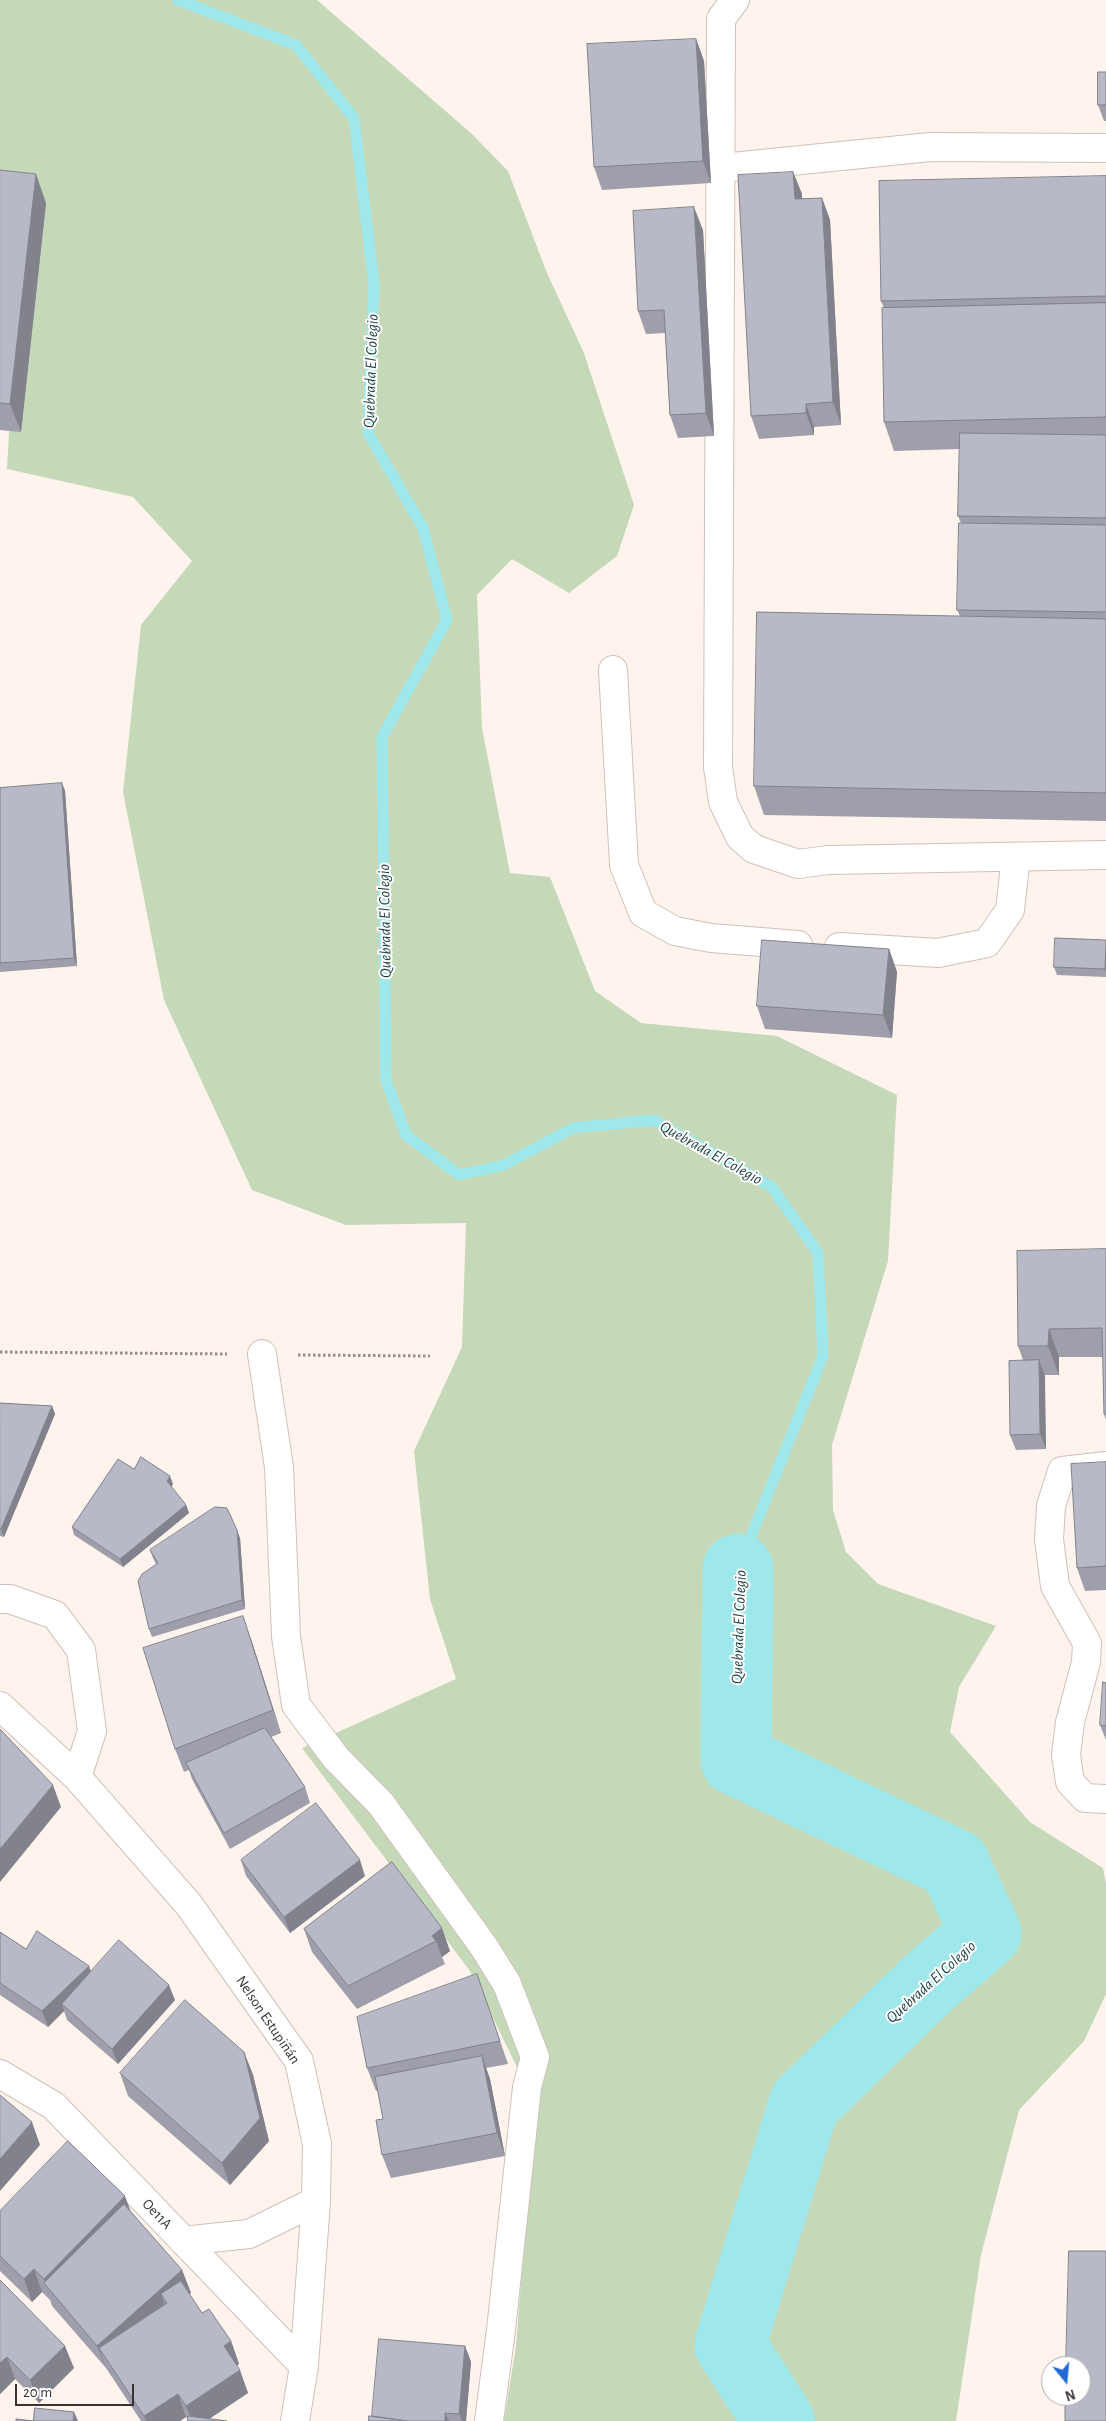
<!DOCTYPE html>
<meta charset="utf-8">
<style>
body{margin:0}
#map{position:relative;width:1106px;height:2421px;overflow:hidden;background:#fff3ed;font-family:"Alegreya Sans",sans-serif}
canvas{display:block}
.north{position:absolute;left:1041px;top:2356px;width:50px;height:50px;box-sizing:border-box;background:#fff;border:1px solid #afadac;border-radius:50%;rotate:163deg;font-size:14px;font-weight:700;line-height:20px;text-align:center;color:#383330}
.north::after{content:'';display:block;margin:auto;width:18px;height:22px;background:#216ad5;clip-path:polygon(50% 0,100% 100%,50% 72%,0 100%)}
.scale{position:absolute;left:15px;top:2384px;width:119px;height:22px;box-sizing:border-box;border:2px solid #383330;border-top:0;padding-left:6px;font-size:15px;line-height:18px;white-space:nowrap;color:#383330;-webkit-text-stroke:4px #fff;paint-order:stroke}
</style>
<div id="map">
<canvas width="1106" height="2421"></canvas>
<div class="north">N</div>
<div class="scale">20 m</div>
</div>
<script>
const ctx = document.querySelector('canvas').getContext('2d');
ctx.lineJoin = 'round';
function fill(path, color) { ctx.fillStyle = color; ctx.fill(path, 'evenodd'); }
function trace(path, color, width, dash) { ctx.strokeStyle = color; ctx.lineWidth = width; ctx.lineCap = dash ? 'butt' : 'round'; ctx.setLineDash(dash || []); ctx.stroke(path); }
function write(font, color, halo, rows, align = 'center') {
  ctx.font = font + ' "Alegreya Sans",sans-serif'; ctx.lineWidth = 4; ctx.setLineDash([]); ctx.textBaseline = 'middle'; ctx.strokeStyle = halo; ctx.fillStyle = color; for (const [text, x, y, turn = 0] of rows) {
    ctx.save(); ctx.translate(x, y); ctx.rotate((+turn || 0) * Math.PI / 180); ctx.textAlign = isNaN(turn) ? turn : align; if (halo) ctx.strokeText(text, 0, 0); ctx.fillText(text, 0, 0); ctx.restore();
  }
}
fill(new Path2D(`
 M0,0H317L471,133L508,171L547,273L584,353L634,505L617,556L569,593L512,559L477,595L482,728L510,873L550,877L595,991L641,1023L777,1036L897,1095L888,1261L832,1445L833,1510L846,1552L878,1584L996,1626L959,1687L950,1732L1030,1822L1103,1868L1106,1884V1994L1084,2041L1019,2110L981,2255L956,2421H504L516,2346L535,2104L470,1971L302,1748L456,1679L430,1599L414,1451L462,1347L466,1223L346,1225L252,1190L164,1000L123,792L141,625L192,561L133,497L7,469L21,211L0,185Z`), '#c5d9b9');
trace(new Path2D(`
 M178,0L296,45L354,118L374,285L368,433L423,528L447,620L382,737L386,1080L406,1135L459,1175L504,1165L573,1128L654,1120L772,1187L818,1253L823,1356L738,1569`), '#9ee7eb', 11);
trace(new Path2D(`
 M738,1569L736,1760L954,1864L986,1933L926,1985L804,2104L730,2345L779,2421`), '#9ee7eb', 71);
const minor = new Path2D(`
 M735,0L721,19L718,767L723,802L740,837L754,849L798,864L828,860L1106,855
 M722,168L930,147L1106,148
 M613,670L624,865L643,913L675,931L711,938L798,945
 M839,947L938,953L987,943L1010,910L1016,857
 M262,1354L279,1467L286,1636L296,1705L336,1758L381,1804L484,1947L507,1984L535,2057L527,2087L501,2330L489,2421
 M1106,1466L1062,1471L1051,1506L1049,1539L1055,1586L1087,1643L1086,1662L1070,1722L1066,1755L1070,1782L1085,1798L1106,1799
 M0,1599H10L55,1615L81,1650L92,1731L77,1777
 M0,1706L77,1777L189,1905L299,2061L317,2144L316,2201L304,2366L295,2421
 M0,2074L54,2106L304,2366
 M183,2241L249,2234L316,2201`);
trace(minor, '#cfc1b9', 30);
trace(new Path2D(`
 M0,1352L227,1354
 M298,1355L430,1356`), '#978e8a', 3, [2.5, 2.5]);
trace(minor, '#fff', 28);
fill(new Path2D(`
 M696,39L704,61L711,183L602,190L594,167Z
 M1106,72V121H1104L1098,105Z
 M0,170L46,203L21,432L0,430Z
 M793,172L802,194V199L822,198L830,220L841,425L814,427V435L759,439L751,416Z
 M1106,176V821L764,815L754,786L960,616L957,610L961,523L958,516L960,449L894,451L884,422V308L881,301Z
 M703,230L714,436L678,438L670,415L665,333L646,334L638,311Z
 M62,783L65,791L77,966L0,972V788Z
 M1106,940V977L1057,975L1054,967Z
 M889,949L897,972L892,1038L765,1029L757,1006Z
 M1106,1249V1420L1104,1414L1103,1357H1059V1375H1044L1046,1449L1016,1450L1010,1435L1023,1360L1018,1346Z
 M0,1403L52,1406L55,1414L4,1537L0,1536Z
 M1106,1462V1590L1085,1591L1077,1568Z
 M134,1469L173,1484L171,1487L186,1505L189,1513L123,1567L74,1535L72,1527Z
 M240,1538L245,1609L152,1637L149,1629L156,1564L153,1558L150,1550Z
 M251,1639L281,1733L271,1737L305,1787L310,1803L230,1849L192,1779L189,1770L184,1772L175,1749Z
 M1106,1683V1740L1100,1725Z
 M241,1860L365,1876L290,1933L246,1876Z
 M392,1862L450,1951L442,1957L445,1964L357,2009L312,1952L304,1929Z
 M0,1932L26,1949L175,2000L118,2064L67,2020L64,2011L48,2027L0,1995Z
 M477,1974L508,2064L486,2068L490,2079L505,2156L391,2178L382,2155L383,2119L378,2090L376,2091L367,2068Z
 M244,2052L253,2075L269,2141L230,2185L128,2096L120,2073Z
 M0,2211L131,2212L182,2270L191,2293L189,2294L202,2313L231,2341L239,2364L237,2365L248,2393L209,2419L188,2420L186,2417L180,2421H141L106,2368L52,2306L50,2300L42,2292L32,2302L0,2271Z
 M0,2280L74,2368L39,2403L15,2379L0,2394Z
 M465,2346L471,2362L466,2421H369L372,2416Z`), '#9e9fab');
fill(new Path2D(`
 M696,39L704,61L711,183L703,161Z
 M793,172L802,194L803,222L795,199Z
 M36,174L46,203L21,432L10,404Z
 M822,198L830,220L841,425L833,402Z
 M694,207L703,230L714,436L706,413Z
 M806,404L814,427V435L806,413Z
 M62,783L65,791L77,966L74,958Z
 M1106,940V972L1105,969Z
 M889,949L897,972L892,1038L883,1015Z
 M1049,1329L1059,1357V1375L1048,1346Z
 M1039,1360L1045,1376L1046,1449L1040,1434Z
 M52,1406L55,1414L4,1537L1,1529Z
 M170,1476L173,1484L170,1489L167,1481Z
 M186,1505L189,1513L123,1567L120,1559Z
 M237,1530L240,1538L245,1609L242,1600Z
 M243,1616L251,1639L281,1733L273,1710Z
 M53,1785L61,1807L0,1882V1849Z
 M360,1860L365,1876L290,1933L284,1917Z
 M442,1928L450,1951L442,1957L436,1941L432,1936Z
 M89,1966L95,1982L62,2004L64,2011L48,2027L42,2011Z
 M169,1985L175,2000L118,2064L112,2049Z
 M244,2052L253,2075L269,2141L230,2185L222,2163Z
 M482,2056L490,2079L505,2156L497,2133Z
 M32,2122L40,2145L0,2191V2159Z
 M125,2196L133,2218L46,2285L44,2279Z
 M34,2269L42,2292L32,2302L24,2279Z
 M182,2270L191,2293L170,2311L167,2303L161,2294L168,2313L99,2348L106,2369L97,2346Z
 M231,2341L239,2364L232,2369L224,2346Z
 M65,2346L74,2368L39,2403L30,2380Z
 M465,2346L471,2362L466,2421H462L459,2414Z
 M7,2357L15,2379L0,2394V2363Z
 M240,2370L248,2393L206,2421H192L186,2406Z
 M178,2394L186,2417L180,2421H146L144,2416Z
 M74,2412L78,2421H73Z
 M445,2413L449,2421H445Z`), '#81828b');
const building = new Path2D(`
 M696,39L703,161L594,167L587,44Z
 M1098,72H1106V105H1098Z
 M0,170L36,174L10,404L0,403Z
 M793,172L795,199L822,198L833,402L806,404V413L751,416L738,175Z
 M1106,176V296L881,301L879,181Z
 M694,207L706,413L670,415L664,310L638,311L633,211Z
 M1106,303V417L884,422L882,308Z
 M960,433L1106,435V518L958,516Z
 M959,523L1106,525V612L957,610Z
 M757,612L1106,619V793L754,786Z
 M62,783L74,958L0,963V788Z
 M1055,938L1106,940L1105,969L1054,967Z
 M762,940L889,949L883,1015L757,1006Z
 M1106,1249V1414H1104L1102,1328L1049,1329L1048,1346H1018L1017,1251Z
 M1039,1360L1040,1434L1010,1435L1009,1361Z
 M0,1403L52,1406L1,1529L0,1528Z
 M141,1457L170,1476L167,1481L186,1505L120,1559L72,1527L118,1459L134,1469Z
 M1106,1462V1566L1077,1568L1071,1464Z
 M215,1507L227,1508L237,1530L242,1600L149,1629L138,1581L142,1574L158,1563L150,1550Z
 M243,1616L273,1710L175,1749L143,1648Z
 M1103,1682L1106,1683V1726L1100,1725Z
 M265,1728L305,1787L224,1833L186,1763Z
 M0,1729L53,1785L0,1849Z
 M316,1803L360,1860L284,1917L241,1860Z
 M392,1862L442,1928L432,1936L436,1941L348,1986L304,1929Z
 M37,1931L89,1966L42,2011L0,1983V1932L26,1949Z
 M119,1940L169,1985L112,2049L62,2004Z
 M477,1974L500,2041L367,2068L357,2017Z
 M185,2000L244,2052L260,2118L222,2163L120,2073Z
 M482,2056L497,2133L382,2155L376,2120L383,2119L375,2077Z
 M0,2095L32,2122L0,2159Z
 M68,2141L125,2196L44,2279L34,2269L24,2279L0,2256V2211Z
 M124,2204L182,2270L97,2346L44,2283Z
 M1069,2251H1106V2421H1065V2396H1081V2366H1066Z
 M0,2280L65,2346L30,2380L7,2357L0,2363Z
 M181,2281L202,2313L209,2309L231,2341L224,2346L240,2370L186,2406L178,2394L144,2416L99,2348L167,2303L161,2294Z
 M379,2339L465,2346L459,2414L445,2413V2421H407L372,2416Z
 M35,2408L74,2412L73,2421H16V2419L33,2421Z
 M188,2416L227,2421H188Z
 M369,2416L407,2421H369Z`);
fill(building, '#b8b9c7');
trace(building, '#81828b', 1);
write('15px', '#383330', '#fff', [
 ["Nelson Estupiñán",268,2020,56],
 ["Oe11A",157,2214,46]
]);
write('italic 16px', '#193c3e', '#fff', [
 ["Quebrada El Colegio",371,371,-88],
 ["Quebrada El Colegio",385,921,-91],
 ["Quebrada El Colegio",711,1153,29],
 ["Quebrada El Colegio",739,1627,-88],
 ["Quebrada El Colegio",931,1982,-42]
]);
</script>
